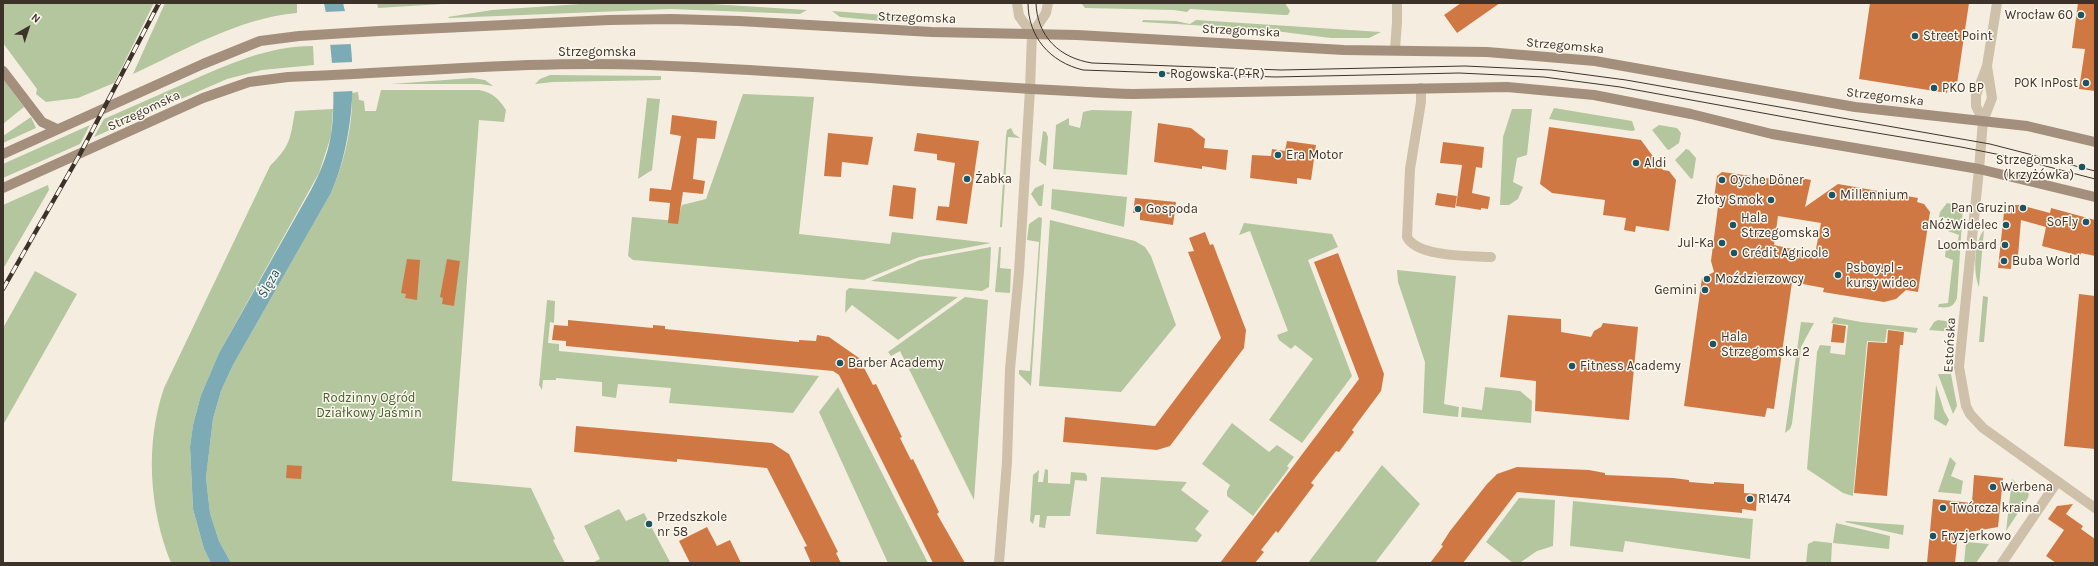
<!DOCTYPE html>
<meta charset="utf-8">
<style>
body{margin:0}
#map{position:relative;width:2098px;height:566px;overflow:hidden;background:#f5eee0;font-family:Karla,sans-serif}
canvas{display:block}
.frame{position:absolute;inset:0;border:4px solid #3c322a;pointer-events:none}
.north{position:absolute;left:8px;top:8px;width:40px;height:40px;-webkit-text-stroke:3px #fcf7ed;paint-order:stroke;rotate:39deg;font-size:11px;font-weight:700;line-height:16px;text-align:center;color:#3c322a}
.north::after{content:'';display:block;margin:auto;width:14px;height:18px;background:#3c322a;clip-path:polygon(50% 0,100% 100%,50% 72%,0 100%)}
</style>
<div id="map">
<canvas width="2098" height="566"></canvas>
<div class="frame"></div>
<div class="north">N</div>
</div>
<script>
const ctx = document.querySelector('canvas').getContext('2d');
ctx.lineJoin = 'round';
function fill(path, color) { ctx.fillStyle = color; ctx.fill(path, 'evenodd'); }
function trace(path, color, width, dash) { ctx.strokeStyle = color; ctx.lineWidth = width; ctx.lineCap = dash ? 'butt' : 'round'; ctx.setLineDash(dash || []); ctx.stroke(path); }
function write(font, color, halo, rows, align = 'center') {
  ctx.font = font + ' Karla,sans-serif'; ctx.lineWidth = 3; ctx.setLineDash([]); ctx.textBaseline = 'middle'; ctx.strokeStyle = halo; ctx.fillStyle = color; for (const [text, x, y, turn = 0] of rows) {
    ctx.save(); ctx.translate(x, y); ctx.rotate((+turn || 0) * Math.PI / 180); ctx.textAlign = isNaN(turn) ? turn : align; if (halo) ctx.strokeText(text, 0, 0); ctx.fillText(text, 0, 0); ctx.restore();
  }
}
fill(new Path2D(`
 M3,3H154L114,83L78,98L46,102L36,94L37,89L3,43Z
 M165,3H297V13C239,18 185,50 133,74Z
 M377,3H459L378,8Z
 M595,3H696L807,10L800,14L671,9L449,18L448,17L492,10Z
 M1081,3H1285L1290,11L1288,15H1284L1190,9L1187,12L1174,10L1085,8Z
 M832,11L885,15L908,14L909,19L892,22L840,17Z
 M1143,20L1176,21L1190,24L1196,20L1381,32L1369,38H1331L1259,29L1142,22Z
 M313,46L314,65L262,70L227,79L94,137L104,119C132,107 160,94 188,82C229,64 268,46 313,46Z
 M550,75L661,76V80L553,82L535,84L540,79Z
 M472,78L485,80L493,86L480,84H391Z
 M3,79L24,107L3,124Z
 M381,90H479C492,92 499,99 506,110L504,122L479,120L452,481L531,488L555,539L553,540L565,563H231L219,541L210,513L206,478L213,419L221,391L233,365L331,193C344,163 353,126 352,93L358,92L359,100L364,101L365,111H376Z
 M743,94L814,97L799,234L890,244L892,232L991,243L919,257L864,280L633,260L628,256L632,217L677,221L682,205L706,199Z
 M647,98L660,99L652,170L638,179Z
 M1554,108L1632,121L1635,130L1632,131L1549,119Z
 M333,109L331,136L319,173L219,353L201,395L193,425L190,448L193,509L204,549L211,563H171C149,508 145,444 164,388L270,166C291,145 290,139 295,111Z
 M1512,109H1532L1527,155L1517,158L1513,182L1523,187L1518,199L1509,205H1500L1503,137Z
 M1092,110L1132,111L1127,175L1053,169L1056,125L1069,118V125L1080,128L1083,112Z
 M31,117L36,128L3,143V136Z
 M90,125L80,144L3,178V164Z
 M1659,125L1677,128L1681,133L1679,143L1669,150L1667,149L1652,130Z
 M1011,128L1014,134L1020,138L1008,137L1002,227H1000L1006,136L1007,130Z
 M1043,131L1046,132L1048,137L1046,166L1039,161Z
 M1686,149L1689,150L1696,158L1693,178L1691,179L1675,160Z
 M1044,184L1042,206H1039L1031,194L1035,188Z
 M48,185L49,190L3,269V205Z
 M1052,189L1127,197L1124,227L1051,209Z
 M1947,203L1963,206L1957,298C1953,308 1948,308 1938,307L1939,304L1948,303L1953,260L1945,257L1946,247L1956,248L1959,235L1948,231L1950,219L1939,217L1940,212Z
 M1039,217L1042,218L1031,386L1019,374V370L1030,371L1039,242L1027,240L1029,224Z
 M1050,220L1135,241L1145,247L1151,256L1176,325L1121,392L1039,386Z
 M1244,223L1332,234L1338,247L1308,260L1352,376L1302,443L1269,420L1313,359L1295,345L1291,349L1279,340L1277,335L1288,331L1250,231L1239,235Z
 M1984,230L1979,287C1973,272 1974,242 1984,230Z
 M991,247L989,287L982,291L871,281L920,260Z
 M999,247H1001L1000,268L1011,269L1010,293L995,292Z
 M1397,270L1456,276L1444,404L1459,407L1458,417L1423,413L1425,362L1398,282Z
 M35,271L77,294L3,425V328Z
 M849,288L958,297L898,340L852,305L845,313L846,291Z
 M1983,296L1988,297L1984,342H1979Z
 M965,297L988,300L974,500L900,351L891,356L888,352Z
 M547,300L555,301L554,323L550,322L548,343L559,344V351L819,376L793,413L669,403L671,388L618,384L616,398L602,396V382L556,378V380H543L542,390L539,385Z
 M1834,317L1861,322L1918,328L1916,333L1887,329L1885,342L1867,341L1853,496L1843,493L1807,469L1817,352L1820,345L1831,346L1830,353L1845,355L1848,325L1831,323Z
 M1938,320L1946,321L1954,332L1929,330L1934,322Z
 M1801,322L1814,323L1801,347L1792,424L1790,429L1785,433Z
 M1938,374H1951L1957,406L1953,414Z
 M1936,385L1944,411L1949,420L1946,426L1934,419Z
 M838,387L928,563H888L819,412Z
 M1485,387L1520,391L1532,401L1531,423L1461,417L1462,407L1482,410Z
 M1232,423L1269,452L1277,445L1294,457L1287,466L1289,468L1253,516L1227,496V491L1230,485L1202,464Z
 M1950,457L1956,463L1951,476L1963,481L1961,494L1938,492Z
 M1382,465L1420,504L1375,563H1308Z
 M1045,469L1048,470V483L1070,484L1071,472L1085,473L1087,476V481L1075,480L1070,516H1047L1045,528L1039,527L1040,515H1035L1033,524L1030,521L1033,475L1039,470L1038,482H1043Z
 M1101,477L1187,482L1181,490L1209,511L1195,529L1202,535L1197,542L1096,534Z
 M2012,479L2029,494L2028,498L2006,531Z
 M1519,498L1555,500L1553,546L1537,551L1521,562L1513,563L1486,542Z
 M1573,501L1753,519L1750,559L1625,541L1623,552L1570,546Z
 M619,509L626,521L644,513L670,562L592,563L600,559L584,526Z
 M1846,521L1904,525L1903,535L1845,522Z
 M1836,523L1890,536L1889,549L1833,543Z
 M1814,541L1832,543L1831,563H1806L1808,544Z
 M1966,542L1989,544L1976,563H1964Z`), '#b3c69e');
fill(new Path2D(`
 M324,3H343C359,62 355,137 331,193L233,365L221,391L213,419L206,478L210,513L219,541L231,563H211L204,549L193,509L190,447L193,425L201,395L219,353L311,190C320,173 328,154 331,135C337,101 331,37 324,3Z`), '#7cabb5');
fill(new Path2D(`
 M347,11L351,44L327,45L324,12Z
 M353,62L354,91L330,92L329,63Z`), '#f5eee0');
fill(new Path2D(`
 M1461,3H1500L1457,33L1444,15Z
 M1870,3H1969L1957,84L1949,83L1947,93L1859,79Z
 M2078,3H2095V91L2079,89L2085,49L2072,48Z
 M672,115L717,121L715,139L697,138L693,179L705,181L703,194L683,192L678,224L668,223L670,203L649,201L650,188L671,190L681,136L670,134Z
 M1158,123L1191,128L1205,139L1204,148L1228,150L1226,170L1202,166V169L1154,162Z
 M1549,127L1641,140L1663,170L1669,171L1676,180L1669,231L1636,226L1635,232L1624,230L1626,218L1603,215L1605,200L1552,193L1540,184Z
 M828,133L873,137L868,165L842,162L841,177L824,176Z
 M917,133L979,141L967,224L936,220L938,206L949,207L955,163L937,160V154L914,151Z
 M1287,141L1316,145L1311,180L1297,178V184L1250,178L1252,155L1271,156L1272,149L1285,151Z
 M1443,142L1484,147L1482,168L1476,167L1472,193L1490,197L1488,209L1481,208V210L1456,206L1462,165L1440,163Z
 M1722,172L1796,182V177L1811,180L1805,207L1838,184L1918,198L1917,202L1924,204L1930,212L1918,292L1906,290L1896,299L1884,302L1823,292L1824,288L1792,282L1774,409L1767,408L1765,417L1684,406L1702,278L1714,272L1711,261L1719,199H1714L1717,176ZM1778,216L1821,223L1815,254L1774,245Z
 M893,185L916,188L913,219L889,216Z
 M1437,193L1457,196L1455,208L1435,205Z
 M1135,198L1176,202L1173,225L1140,220V213H1133Z
 M2010,205H2020L2050,213L2051,208L2095,220V256L2081,253L2080,256L2042,246L2046,227L2021,220L2018,256L2012,255L2011,269L1998,268L2004,212Z
 M1205,232L1210,245L1213,244L1246,330L1244,348L1170,446L1157,450L1063,442L1065,417L1155,426L1221,338L1188,252L1194,251L1189,238Z
 M1338,253L1384,374L1381,391L1352,430L1354,432L1339,452L1336,451L1311,483L1314,485L1278,533L1276,531L1261,550L1264,552L1255,563H1220L1359,379L1314,262Z
 M407,259L420,260L417,300L405,298L406,294L401,293Z
 M447,259L460,261L454,306L442,304L443,298L440,297Z
 M2079,294L2095,296V449L2064,446Z
 M1508,315L1561,319V332L1591,337L1594,331L1601,327L1603,323L1638,327L1629,420L1535,411L1536,381L1500,377Z
 M568,320L653,328V325L665,326V329L799,342V340L816,341L817,335L829,337L859,358L873,385L876,384L902,437L900,438L911,460L913,459L939,512L937,514L965,563H933L839,375L833,371L566,346V341L552,340L554,325L568,326Z
 M1833,324L1846,326L1844,343L1831,342Z
 M1888,330L1904,332L1903,345H1900L1887,496L1854,493L1868,342L1887,343Z
 M576,426L772,443L789,454L838,552L836,553L841,563H811L804,547L807,546L767,468L677,459V462L574,452Z
 M287,465L302,466L301,479L286,478Z
 M1517,467L1589,470L1605,473V475L1673,478L1689,480V482L1714,484V482L1744,484V493L1757,494L1756,511L1742,509V513L1517,492L1463,563H1430L1443,546L1441,545L1450,531L1487,484L1497,474Z
 M1974,475L2003,478L1998,527L1958,534L1955,563H1927L1933,499L1972,503Z
 M2073,504L2066,514L2083,526L2081,529L2095,539V563H2056L2046,556L2064,530L2048,519L2057,506Z
 M707,527L717,546L730,540L741,563H690L679,541Z`), '#d07843');
trace(new Path2D(`
 M1395,49L1397,22V3
 M1421,88V102L1410,169L1407,237C1417,257 1469,256 1491,257
 M1979,169L1959,367L1966,406L1970,414L1983,428L2095,508
 M999,563L1007,462L1010,369L1019,272L1030,89
 M2002,563L2057,482`), '#cfc0aa', 10);
trace(new Path2D(`
 M1017,3L1019,16L1032,34
 M1030,89L1032,34L1046,13L1048,3
 M1983,121L1976,106V95L1987,66L1997,3
 M1979,169L1983,121L1992,98L1987,66`), '#cfc0aa', 10);
trace(new Path2D(`
 M3,71L42,122L57,129
 M3,154L203,64L260,41L299,36L379,31L609,20L672,19L739,21L932,32L1077,35L1344,50L1487,52L1595,61L1855,107L2027,126L2095,142
 M3,188L203,98L249,82L288,77C408,73 528,60 649,65C810,71 971,88 1133,94L1507,87L1594,95L1691,114L1772,134L1979,169L2095,197`), '#a38f7b', 10);
trace(new Path2D(`
 M1028,3C1028,37 1050,62 1083,70L1275,77L1459,73L1544,77L1620,87L1823,124L1961,147L2011,157L2095,179
 M1036,3C1037,37 1060,58 1092,63L1281,70L1465,66L1551,70L1626,80L1990,144L2095,171`), '#3c322a', 1);
const rail = new Path2D(`
 M3,289L80,154L159,3`);
trace(rail, '#3c322a', 4.5);
trace(rail, '#fcf7ed', 3, [9]);
for (const [x, y, r, color] of [
 [2081,15,4,"#1b5462"],
 [1915,36,4,"#1b5462"],
 [1162,74,4,"#1b5462"],
 [2086,83,4,"#1b5462"],
 [1934,88,4,"#1b5462"],
 [1278,155,4,"#1b5462"],
 [1636,163,4,"#1b5462"],
 [2082,167,4,"#1b5462"],
 [967,179,4,"#1b5462"],
 [1722,180,4,"#1b5462"],
 [1832,195,4,"#1b5462"],
 [1771,200,4,"#1b5462"],
 [2023,208,4,"#1b5462"],
 [1138,209,4,"#1b5462"],
 [2086,222,4,"#1b5462"],
 [1733,225,4,"#1b5462"],
 [2006,225,4,"#1b5462"],
 [1722,243,4,"#1b5462"],
 [2005,245,4,"#1b5462"],
 [1734,253,4,"#1b5462"],
 [2004,261,4,"#1b5462"],
 [1838,275,4,"#1b5462"],
 [1707,279,4,"#1b5462"],
 [1705,290,4,"#1b5462"],
 [1713,344,4,"#1b5462"],
 [840,363,4,"#1b5462"],
 [1572,366,4,"#1b5462"],
 [1993,487,4,"#1b5462"],
 [1750,499,4,"#1b5462"],
 [1943,508,4,"#1b5462"],
 [649,524,4,"#1b5462"],
 [1933,536,4,"#1b5462"]
]) { const dot = new Path2D(); dot.arc(x, y, r, 0, 2 * Math.PI); ctx.fillStyle = color; ctx.fill(dot); trace(dot, '#fcf7ed', 1.5); }
write('13px', '#3c322a', '#fcf7ed', [
 ["Wrocław 60",2073,15,"right"],
 ["Street Point",1923,36],
 ["Rogowska (P+R)",1170,74],
 ["POK InPost",2078,83,"right"],
 ["PKO BP",1942,88],
 ["Era Motor",1286,155],
 ["Strzegomska",2074,160,"right"],
 ["(krzyżówka)",2074,175,"right"],
 ["Aldi",1644,163],
 ["Żabka",975,179],
 ["Oyche Döner",1730,180],
 ["Millennium",1840,195],
 ["Złoty Smok",1763,200,"right"],
 ["Pan Gruzin",2015,208,"right"],
 ["Gospoda",1146,209],
 ["Hala",1741,218],
 ["Strzegomska 3",1741,233],
 ["SoFly",2078,222,"right"],
 ["aNóżWidelec",1998,225,"right"],
 ["Jul-Ka",1714,243,"right"],
 ["Loombard",1997,245,"right"],
 ["Crédit Agricole",1742,253],
 ["Buba World",2012,261],
 ["Psboy.pl -",1846,268],
 ["kursy wideo",1846,283],
 ["Moździerzowcy",1715,279],
 ["Gemini",1697,290,"right"],
 ["Hala",1721,337],
 ["Strzegomska 2",1721,352],
 ["Barber Academy",848,363],
 ["Fitness Academy",1580,366],
 ["Werbena",2001,487],
 ["R1474",1758,499],
 ["Twórcza kraina",1951,508],
 ["Przedszkole",657,517],
 ["nr 58",657,532],
 ["Fryzjerkowo",1941,536]
], 'left');
write('13px', '#3c322a', '#fcf7ed', [
 ["Strzegomska",917,18,2],
 ["Strzegomska",1241,31,3],
 ["Strzegomska",1565,46,5],
 ["Strzegomska",597,52],
 ["Strzegomska",1885,97,7],
 ["Strzegomska",144,111,-25],
 ["Estońska",1950,345,-87]
]);
write('13px', '#445d2b', '#fcf7ed', [
 ["Rodzinny Ogród",369,398],
 ["Działkowy Jaśmin",369,413]
]);
write('italic 14px', '#1b5462', '#fcf7ed', [
 ["Ślęza",269,284,-61]
]);
</script>
